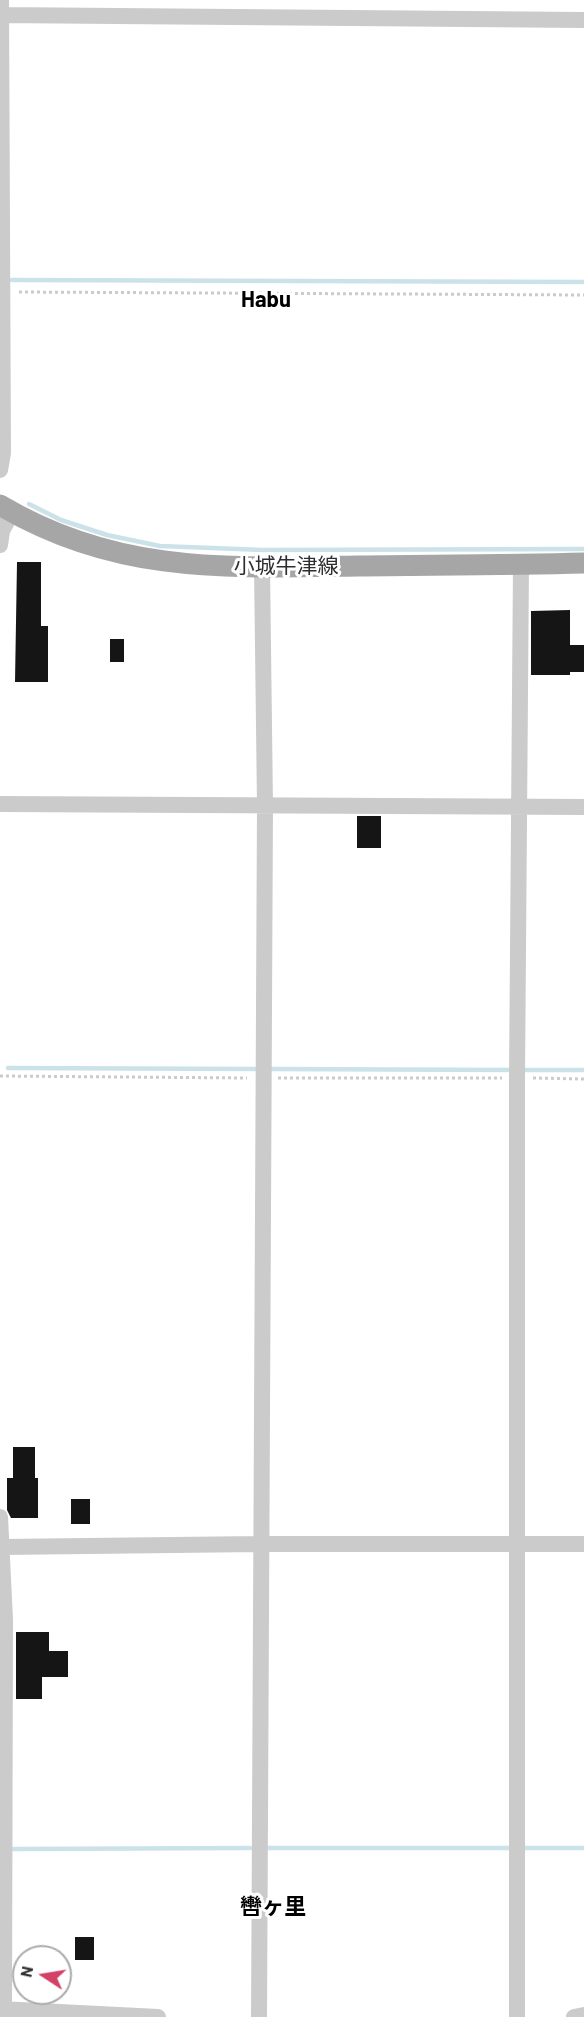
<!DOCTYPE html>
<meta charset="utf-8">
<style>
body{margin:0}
#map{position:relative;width:584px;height:2017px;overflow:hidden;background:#fff;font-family:Barlow,sans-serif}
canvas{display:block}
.north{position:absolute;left:12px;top:1945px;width:60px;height:60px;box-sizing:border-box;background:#fff;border:2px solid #ababab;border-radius:50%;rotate:282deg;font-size:16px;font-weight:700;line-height:24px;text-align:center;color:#2e2e2e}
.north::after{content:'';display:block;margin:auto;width:21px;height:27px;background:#d44166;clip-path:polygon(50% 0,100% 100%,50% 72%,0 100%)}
</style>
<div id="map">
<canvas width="584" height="2017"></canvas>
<div class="north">N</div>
</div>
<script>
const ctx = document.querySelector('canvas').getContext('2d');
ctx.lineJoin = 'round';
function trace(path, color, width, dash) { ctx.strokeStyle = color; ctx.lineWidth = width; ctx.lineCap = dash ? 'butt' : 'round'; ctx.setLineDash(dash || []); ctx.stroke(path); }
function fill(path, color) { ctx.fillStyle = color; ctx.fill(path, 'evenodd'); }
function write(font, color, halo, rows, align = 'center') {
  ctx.font = font + ' Barlow,"Noto Sans JP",sans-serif'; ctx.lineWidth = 6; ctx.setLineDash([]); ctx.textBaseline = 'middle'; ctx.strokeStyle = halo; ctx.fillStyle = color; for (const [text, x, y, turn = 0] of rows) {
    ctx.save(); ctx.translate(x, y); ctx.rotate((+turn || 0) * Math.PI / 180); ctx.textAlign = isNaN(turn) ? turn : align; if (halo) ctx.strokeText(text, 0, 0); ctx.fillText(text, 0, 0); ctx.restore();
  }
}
trace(new Path2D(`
 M12,280L584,282
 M29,504L61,520L107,535L160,546L263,550L584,549
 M8,1068L258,1069
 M270,1069L512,1070
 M523,1070H584
 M269,1848H509
 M525,1848H584
 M13,1849L250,1848`), '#cbe2e8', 4.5);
fill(new Path2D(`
 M17,562H41V626H48V682H15Z
 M570,610V645H584V672H570V675H531V611Z
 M110,639H124V662H110Z
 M357,816H381V848H357Z
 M13,1447H35V1478H38V1518H11L7,1510V1478H13Z
 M71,1499H90V1524H71Z
 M16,1632H49V1651H68V1677H42V1699H16Z
 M75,1937H94V1960H75Z`), '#151515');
trace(new Path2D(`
 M19,292L584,295
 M0,1076L247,1078
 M278,1078H502
 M533,1078L584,1079`), '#cbcbcb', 3, [3, 3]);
trace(new Path2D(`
 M0,15L584,20
 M0,470L3,453L1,0
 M0,545L2,531L12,512
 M0,804L584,807
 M0,1517L5,1620L4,2009
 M0,1547L260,1544H584
 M0,2009L158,2017
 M259,2017L265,806L262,567
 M517,2017V1078L521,564
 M574,2017L584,2015`), '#cbcbcb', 16);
trace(new Path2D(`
 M0,505C116,574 227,568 357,566C433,565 508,565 584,563`), '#a6a6a6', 21);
write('21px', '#2e2e2e', '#fff', [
 ["小城牛津線",286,566]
]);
write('bold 22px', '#000', '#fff', [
 ["Habu",266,300],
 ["轡ヶ里",273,1907]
]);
</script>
